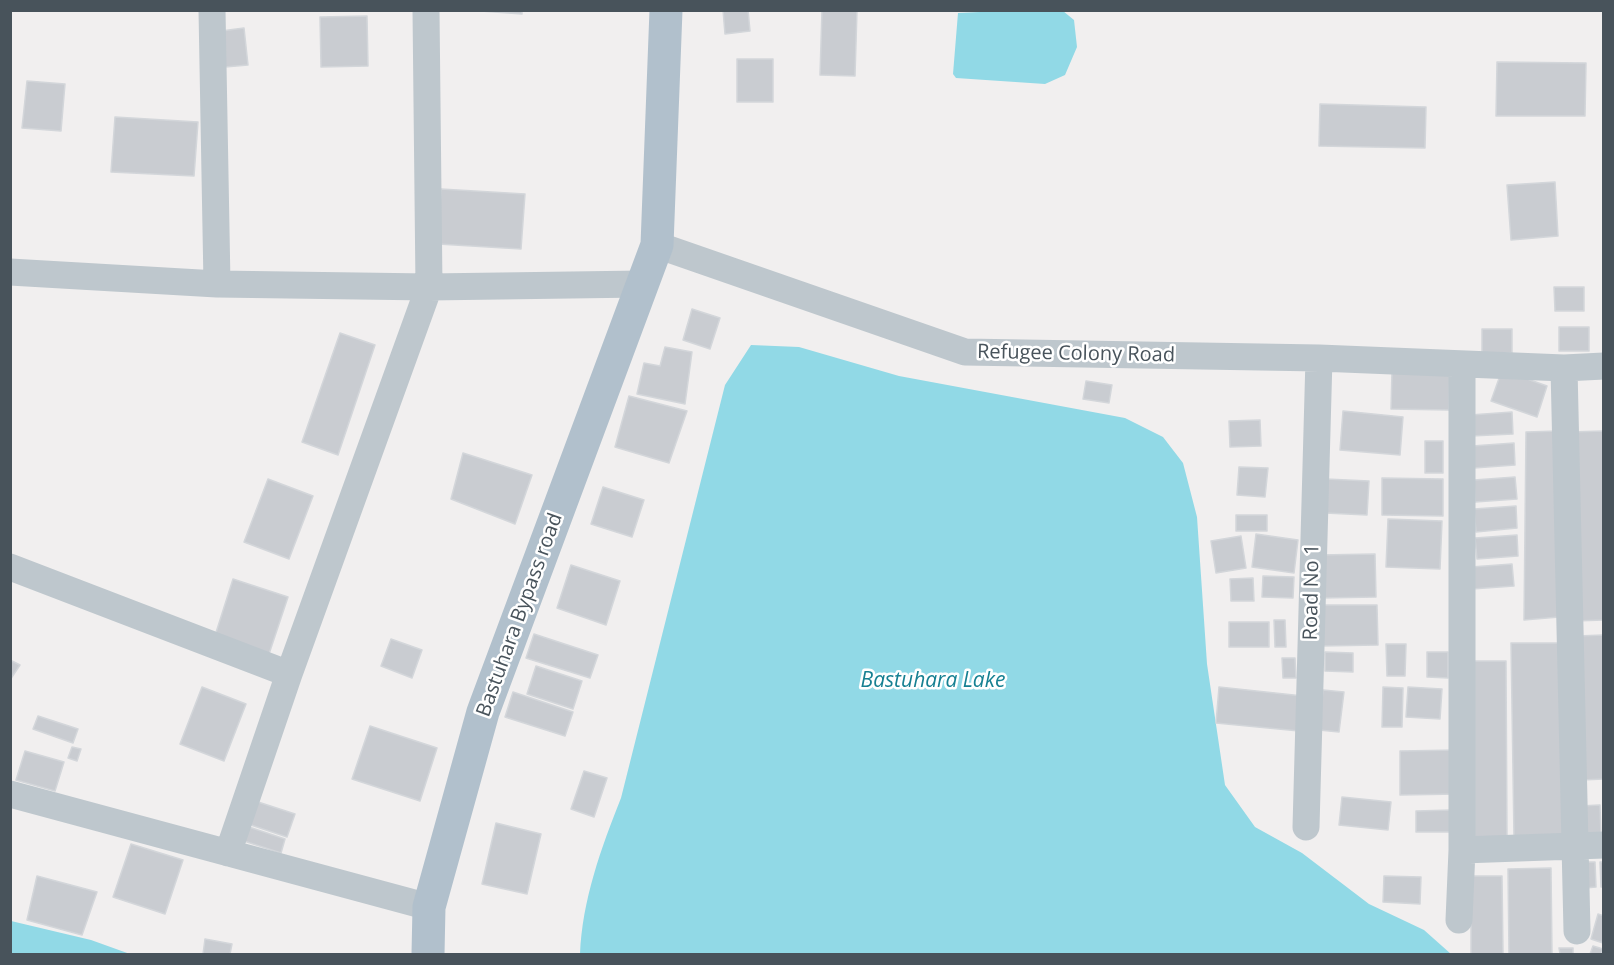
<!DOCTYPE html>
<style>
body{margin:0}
#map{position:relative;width:1614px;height:965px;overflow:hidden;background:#f1efef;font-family:"Open Sans",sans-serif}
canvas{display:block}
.frame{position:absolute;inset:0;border:12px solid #48535b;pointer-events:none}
</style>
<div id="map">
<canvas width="1614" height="965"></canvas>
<div class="frame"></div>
</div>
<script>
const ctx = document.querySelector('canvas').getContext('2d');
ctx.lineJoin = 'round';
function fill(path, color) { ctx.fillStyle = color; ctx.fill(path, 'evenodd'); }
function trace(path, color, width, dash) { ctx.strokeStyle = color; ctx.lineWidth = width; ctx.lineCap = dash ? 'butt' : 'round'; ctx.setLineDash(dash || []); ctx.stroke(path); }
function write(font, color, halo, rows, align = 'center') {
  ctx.font = font + ' "Open Sans",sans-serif'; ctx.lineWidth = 5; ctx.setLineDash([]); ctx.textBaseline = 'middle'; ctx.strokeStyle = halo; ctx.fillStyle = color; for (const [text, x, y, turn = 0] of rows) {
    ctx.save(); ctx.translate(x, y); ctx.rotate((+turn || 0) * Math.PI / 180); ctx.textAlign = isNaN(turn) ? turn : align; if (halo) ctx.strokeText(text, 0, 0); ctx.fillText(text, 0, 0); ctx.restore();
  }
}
fill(new Path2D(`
 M1022,10L1063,11L1074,20L1077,47L1065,75L1045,84L956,78L953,74L958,13Z
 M751,345L799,347L899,376L1125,418L1163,437L1183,463L1197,517L1207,664L1225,785L1255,827L1302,853L1369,904L1424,930L1451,954H580C582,901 601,848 621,798L725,385Z
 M11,921L91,940L130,954H11Z`), '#91d9e6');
const building = new Path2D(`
 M467,10H522V14Z
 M723,10H748L750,31L725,34Z
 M822,10H857L855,76L820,75Z
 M367,16L368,66L321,67L320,17Z
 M244,28L248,65L225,67L221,31Z
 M737,59H773V102H737Z
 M1497,62L1586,63L1585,116H1496Z
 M27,81L65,84L61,131L22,128Z
 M1320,104L1426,107L1425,148L1319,146Z
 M115,117L198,122L194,176L111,172Z
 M1555,182L1558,236L1511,240L1507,185Z
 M441,189L525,194L521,249L438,244Z
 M1554,287H1584V311H1555Z
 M692,309L720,318L710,349L683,340Z
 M1559,327H1589V351H1559Z
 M1482,329H1512V353H1482Z
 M340,333L375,345L338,455L302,442Z
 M665,347L692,352L685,404L637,394L644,363L660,366Z
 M1502,370L1547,386L1537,417L1491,401Z
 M1392,371L1450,372L1449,410L1391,409Z
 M1086,381L1112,385L1109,403L1083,399Z
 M629,396L687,411L669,463L615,447Z
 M1343,411L1403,417L1400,455L1340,450Z
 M1512,412L1513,434L1471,436L1470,415Z
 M1260,420L1261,446L1230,447L1229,421Z
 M1559,431V617L1524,620L1526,432Z
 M1604,431V620L1574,621L1569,432Z
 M1425,441H1443V473H1425Z
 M1514,443L1515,465L1474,468L1472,446Z
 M463,453L532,475L515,524L451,499Z
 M1239,467L1268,468L1265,497L1237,495Z
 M1515,477L1517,499L1475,502L1474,480Z
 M1382,478L1443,479V516L1382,515Z
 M268,479L313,496L289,559L244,542Z
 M1326,479L1369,481L1367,515L1325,513Z
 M603,487L644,500L632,537L591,524Z
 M1516,506L1517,528L1476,532L1474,509Z
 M1236,515H1267V531H1236Z
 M1388,519L1442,521L1440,569L1386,567Z
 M1256,534L1298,540L1294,573L1252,567Z
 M1517,535L1518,556L1477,559L1475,538Z
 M1241,536L1246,568L1216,573L1211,541Z
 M1375,554L1376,597L1321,598L1319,555Z
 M1512,564L1514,586L1472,589L1471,567Z
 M571,565L620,581L606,625L557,608Z
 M1263,576L1294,577L1293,598L1262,597Z
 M1253,578L1254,601H1231L1230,579Z
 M233,579L288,597L267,660L213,642Z
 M1321,605H1377L1378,645L1321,646Z
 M1274,620H1285L1286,647H1275Z
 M1229,622H1269V647H1229Z
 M534,634L598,655L590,678L526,658Z
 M1604,635V779L1581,780L1577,636Z
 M391,639L422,650L412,678L381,666Z
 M1511,643H1560L1563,837L1514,838Z
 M1386,644H1406L1405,676H1387Z
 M1325,652L1353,653V672L1325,671Z
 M1427,652H1448V678L1427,677Z
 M1282,658H1295L1296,678H1283Z
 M10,660L20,665L10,680Z
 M1462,661H1506L1507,839H1463Z
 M536,666L582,681L573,709L527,694Z
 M202,687L246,704L224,761L180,744Z
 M1219,687L1303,696L1299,731L1216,723Z
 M1383,687L1403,688L1402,727H1382Z
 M1408,687L1442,689L1440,719L1406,717Z
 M1323,690L1344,692L1339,732L1319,730Z
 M513,692L573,712L565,736L505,717Z
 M38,716L78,729L73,743L33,729Z
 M370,726L437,748L420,801L352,779Z
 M72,747L81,749L77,761L68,758Z
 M1458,750V794L1400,795V751Z
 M25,751L64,762L55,791L16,780Z
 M584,771L607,778L594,817L571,809Z
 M1342,797L1391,802L1388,830L1339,825Z
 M255,801L295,814L287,837L248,824Z
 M1600,805L1601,837L1582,839L1580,806Z
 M1452,810V832H1416V811Z
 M496,823L541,834L527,894L482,884Z
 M246,826L285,839L281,853L241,840Z
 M131,844L183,860L165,914L113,897Z
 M1584,862H1595L1596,887L1585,888Z
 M1600,862H1604V887H1601Z
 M1551,868L1552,954H1509L1508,869Z
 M37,876L97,892L82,935L27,920Z
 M1384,876L1421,877L1420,904L1383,902Z
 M1471,876H1502L1503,954H1471Z
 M1598,914L1604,916L1603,943L1591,939Z
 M205,939L232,944L230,954H203Z
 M1593,946L1603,949L1601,954H1590Z
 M1559,948H1573V954H1560Z`);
fill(building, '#c9ccd1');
trace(building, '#d3d6da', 1.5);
trace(new Path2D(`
 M212,10L217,284
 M657,245L965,352L1319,358L1564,368L1604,366
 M10,272L217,284L429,287L642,284
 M1564,368L1577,931
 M10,567L289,674L228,853
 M289,674L429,287L426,10
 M10,794L429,907
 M1306,827L1319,358
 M1462,850L1604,845
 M1459,920L1462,850V364`), '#bec7cd', 27);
trace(new Path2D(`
 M428,954L429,907L483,712L657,245L666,10`), '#b1c0cc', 33);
write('20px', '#48535b', '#fff', [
 ["Refugee Colony Road",1076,354,1],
 ["Road No 1",1312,592,-89],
 ["Bastuhara Bypass road",520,615,-70]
]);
write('italic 21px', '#168092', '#fff', [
 ["Bastuhara Lake",933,681]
]);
</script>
